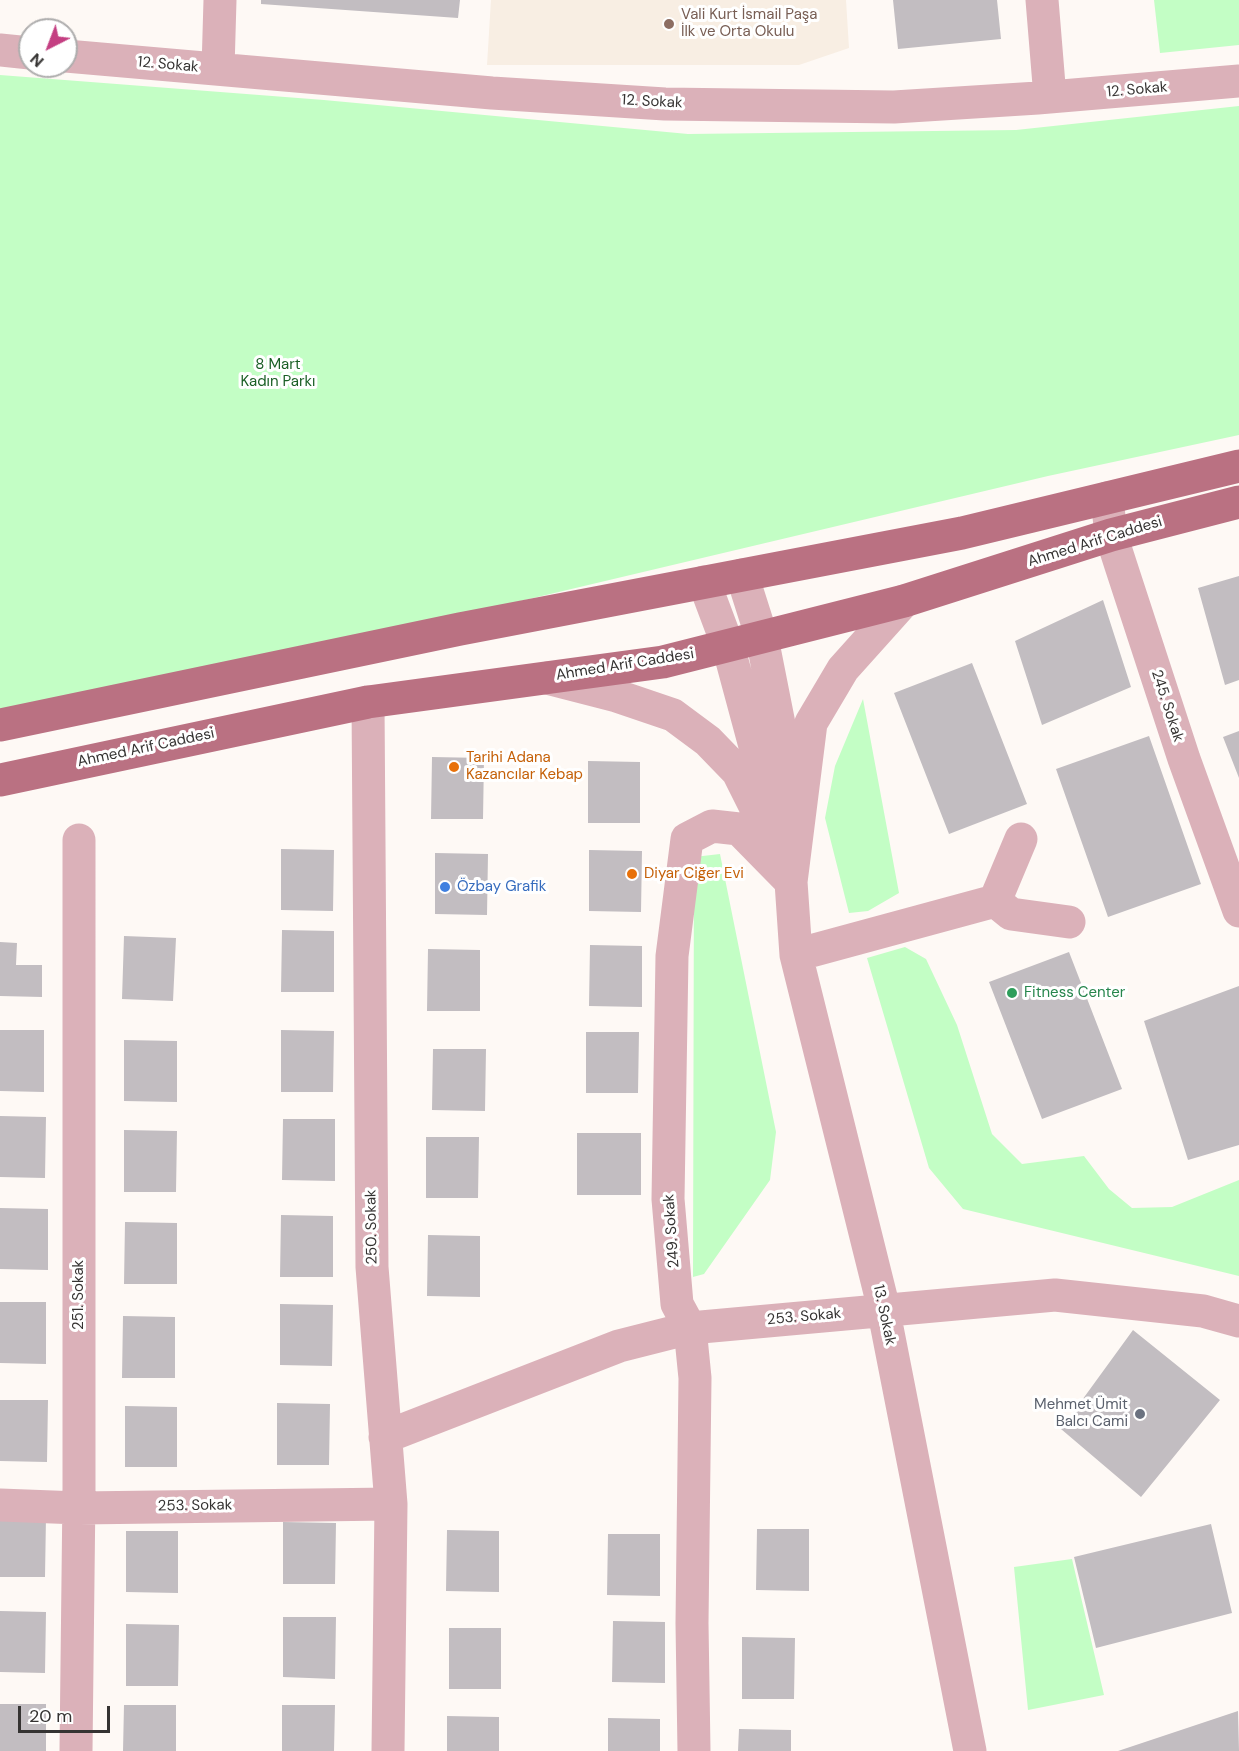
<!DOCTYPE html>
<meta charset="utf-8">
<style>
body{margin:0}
#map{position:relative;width:1239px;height:1751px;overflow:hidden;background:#fef9f5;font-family:"DM Sans",sans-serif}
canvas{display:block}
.north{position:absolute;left:18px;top:18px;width:60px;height:60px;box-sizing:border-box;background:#fff;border:2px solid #aeadad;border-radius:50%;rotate:222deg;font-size:16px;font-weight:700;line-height:24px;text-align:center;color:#353332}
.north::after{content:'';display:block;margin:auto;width:21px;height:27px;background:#c43f82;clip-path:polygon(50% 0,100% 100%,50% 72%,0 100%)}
.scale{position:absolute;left:18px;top:1706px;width:92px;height:27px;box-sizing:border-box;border:3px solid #353332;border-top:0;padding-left:8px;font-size:18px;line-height:21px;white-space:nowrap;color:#353332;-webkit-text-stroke:4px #fff;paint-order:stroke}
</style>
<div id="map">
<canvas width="1239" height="1751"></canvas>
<div class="north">N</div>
<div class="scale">20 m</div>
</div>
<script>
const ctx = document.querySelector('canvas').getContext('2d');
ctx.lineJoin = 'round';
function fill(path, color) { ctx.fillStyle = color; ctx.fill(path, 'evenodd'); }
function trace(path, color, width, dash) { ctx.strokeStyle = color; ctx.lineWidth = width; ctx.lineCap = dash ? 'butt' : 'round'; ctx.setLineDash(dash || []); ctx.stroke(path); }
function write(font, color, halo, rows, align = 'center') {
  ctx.font = font + ' "DM Sans",sans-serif'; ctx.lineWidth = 6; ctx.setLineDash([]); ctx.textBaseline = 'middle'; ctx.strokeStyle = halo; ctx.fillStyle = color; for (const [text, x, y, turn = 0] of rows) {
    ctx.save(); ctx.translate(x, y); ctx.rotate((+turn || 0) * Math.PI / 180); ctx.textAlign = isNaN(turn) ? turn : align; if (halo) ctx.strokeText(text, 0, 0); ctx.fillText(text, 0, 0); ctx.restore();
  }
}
fill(new Path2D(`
 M491,0H846L849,48L799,65H487Z`), '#f8eee3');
fill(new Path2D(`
 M1154,0H1239V45L1160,53Z
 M0,75L324,100L688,134L1016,130L1239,106V435L1048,476L255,664L0,713Z
 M863,699L899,893L868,911L849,913L825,818L835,766Z
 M720,854L776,1132L770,1180L704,1274L693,1277L694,857Z
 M905,947L926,959L957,1025L992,1134L1022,1164L1084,1156L1109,1189L1132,1208L1172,1207L1239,1180V1276L963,1209L929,1168L867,958Z
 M1072,1559L1104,1695L1028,1710L1014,1567Z`), '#c3fec5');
fill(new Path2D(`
 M261,0H460L458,18L261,4Z
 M893,0H997L1001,39L898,49Z
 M1239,576V680L1225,685L1198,588Z
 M1103,600L1131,687L1042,725L1015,641Z
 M972,663L1027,804L949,834L894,693Z
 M1239,731V778L1223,737Z
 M1149,736L1201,884L1108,917L1056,769Z
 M432,757L484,758L483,819H431Z
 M588,761L640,762V823H588Z
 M281,849L334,850L333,911L281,910Z
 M589,850L642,851L641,912L589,911Z
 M435,853L488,854L487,915L435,914Z
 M282,930L334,931V992H281Z
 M124,936L176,938L173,1001L122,999Z
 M0,942L17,943L16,965H42V997L0,996Z
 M590,945L642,946V1007L589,1006Z
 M428,949L480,950V1011H427Z
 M1069,952L1122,1089L1042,1119L989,982Z
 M1239,986V1145L1188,1160L1144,1021Z
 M0,1030H44V1092L0,1091Z
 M281,1030L334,1031L333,1092H281Z
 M586,1032H639L638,1093H586Z
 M124,1040L177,1041V1102L124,1101Z
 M433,1049H486L485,1111L432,1110Z
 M0,1116L46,1117L45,1178L0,1177Z
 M283,1119H335V1181L282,1180Z
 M124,1130L177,1131L176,1192H124Z
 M577,1133H641V1195H577Z
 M426,1137H479L478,1198H426Z
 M0,1208L48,1209V1270L0,1269Z
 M281,1215L333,1216V1277H280Z
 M125,1222L177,1223V1284H124Z
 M428,1235L480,1236V1297L427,1296Z
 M0,1302H46V1364L0,1363Z
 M280,1304L333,1305L332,1366L280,1365Z
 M123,1316L175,1317V1378H122Z
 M1133,1330L1220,1400L1141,1497L1061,1429Z
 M0,1400H48L47,1462L0,1461Z
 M277,1403L330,1404L329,1465H277Z
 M125,1406L177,1407V1467H125Z
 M0,1516H46L45,1577H0Z
 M283,1522L336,1523L335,1584H283Z
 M1211,1524L1232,1613L1096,1648L1074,1557Z
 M757,1529H809V1591L756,1590Z
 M447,1530L499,1531V1592L446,1591Z
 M126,1531H178V1593L126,1592Z
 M608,1534H660V1596L607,1595Z
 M0,1611L46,1612L45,1673L0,1672Z
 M283,1617H336L335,1679L283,1677Z
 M613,1621L665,1622V1683L612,1682Z
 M126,1624L179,1625L178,1686H126Z
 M449,1628H501V1689H449Z
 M742,1637L795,1638L794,1699H742Z
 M0,1704H46V1751H0Z
 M124,1705H176V1751H123Z
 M282,1705H335L334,1751H282Z
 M1238,1711L1239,1751H1118Z
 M447,1716L499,1717V1751H447Z
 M608,1718L660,1719V1751H608Z
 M739,1729L791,1730V1751H738Z`), '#c2bdc1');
trace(new Path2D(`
 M1042,0L1050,97
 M0,50L30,53
 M66,56L492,93L665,104L894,107L1038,98L1239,81
 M218,69L220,0
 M1107,498L1111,535L1121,566L1184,759L1239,911
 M742,575L762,638L779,724L786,809
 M704,582L728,646L787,865
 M904,601L843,669L811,723L791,882L796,955L881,1297L970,1751
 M547,678L617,696L673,715L708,741L738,772L757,810
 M368,702L372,1267L391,1504L388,1751
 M1021,839L995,901L1011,914L1069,922
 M796,955L995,901
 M385,1437L619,1346L690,1328L1055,1295L1203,1311L1239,1321
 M0,1505L79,1508L391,1504
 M76,1751L79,1492V840
 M694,1751L692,1623L695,1378L690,1328L677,1304L668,1199L672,956L687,839L712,826L739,829L791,882`), '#dbb1b9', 33);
trace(new Path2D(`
 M0,725L460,629L962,533L1239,466
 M0,780L368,702L663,662L904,601L1111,535L1239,502`), '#ba7182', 33);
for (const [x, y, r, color] of [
 [669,24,6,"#8d6e63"],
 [454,767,6,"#e8710a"],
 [632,874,6,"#e8710a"],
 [445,887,6,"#3f7fe0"],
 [1012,993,6,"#2e9e5b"],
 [1140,1414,6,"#6b7280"]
]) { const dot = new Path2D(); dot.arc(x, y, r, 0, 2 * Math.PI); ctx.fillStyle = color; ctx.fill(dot); trace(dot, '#fff', 2); }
write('15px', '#785e54', '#fff', [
 ["Vali Kurt İsmail Paşa",681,15],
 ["İlk ve Orta Okulu",681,32]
], 'left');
write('15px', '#353332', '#fff', [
 ["12. Sokak",168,65,5],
 ["12. Sokak",1137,90,-5],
 ["12. Sokak",652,102,3],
 ["Ahmed Arif Caddesi",1095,542,-17],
 ["Ahmed Arif Caddesi",625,665,-9],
 ["245. Sokak",1167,706,72],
 ["Ahmed Arif Caddesi",146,748,-12],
 ["250. Sokak",372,1227,-91],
 ["249. Sokak",672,1231,-94],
 ["251. Sokak",79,1295,-90],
 ["13. Sokak",884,1315,78],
 ["253. Sokak",804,1317,-5],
 ["253. Sokak",195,1506,-1]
]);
write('15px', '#1a5f25', '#fff', [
 ["8 Mart",278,365],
 ["Kadın Parkı",278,382]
]);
write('15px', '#c56008', '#fff', [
 ["Tarihi Adana",466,758],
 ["Kazancılar Kebap",466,775],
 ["Diyar Ciğer Evi",644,874]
], 'left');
write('15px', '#366cbe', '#fff', [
 ["Özbay Grafik",457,887]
], 'left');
write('15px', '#27864d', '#fff', [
 ["Fitness Center",1024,993]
], 'left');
write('15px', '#5b616d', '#fff', [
 ["Mehmet Ümit",1128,1405],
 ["Balcı Cami",1128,1422]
], 'right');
</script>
